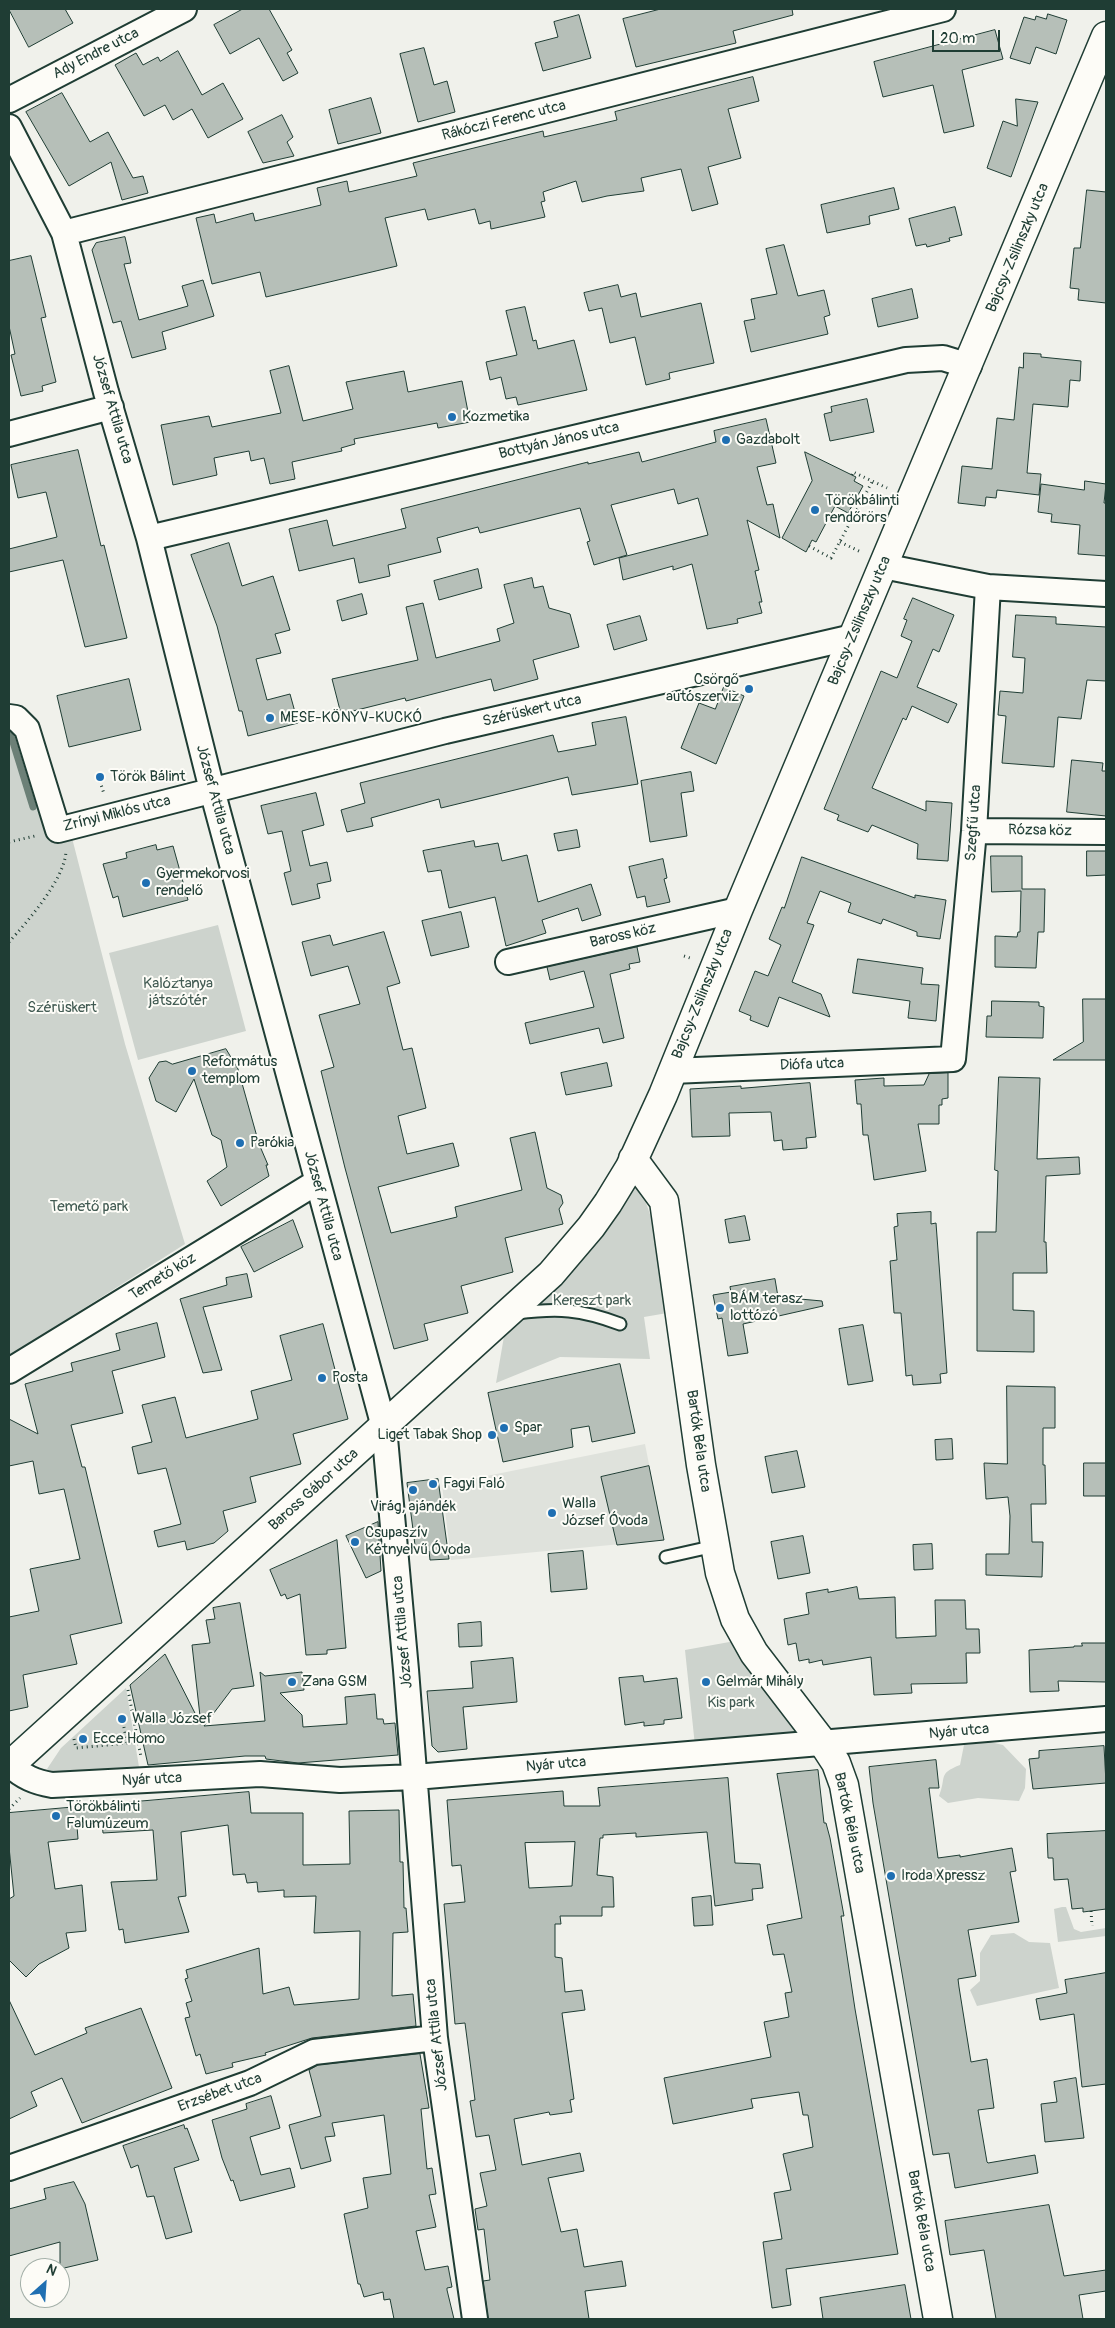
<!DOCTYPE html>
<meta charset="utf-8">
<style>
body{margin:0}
#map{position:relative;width:1115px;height:2328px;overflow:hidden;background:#f0f1eb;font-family:Pangolin,sans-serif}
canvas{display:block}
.frame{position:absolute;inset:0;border:10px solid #1f3d34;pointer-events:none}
.north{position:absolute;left:20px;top:2258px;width:50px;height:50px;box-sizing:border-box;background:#fdfcf7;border:1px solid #a4b0a9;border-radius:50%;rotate:26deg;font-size:14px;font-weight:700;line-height:20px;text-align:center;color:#1f3d34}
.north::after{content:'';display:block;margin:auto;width:18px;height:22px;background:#1f6fb2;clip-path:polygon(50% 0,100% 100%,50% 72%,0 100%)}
.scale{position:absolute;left:932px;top:30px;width:68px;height:22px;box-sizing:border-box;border:2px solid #1f3d34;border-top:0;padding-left:6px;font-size:15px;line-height:18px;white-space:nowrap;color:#1f3d34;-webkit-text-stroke:4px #fdfcf7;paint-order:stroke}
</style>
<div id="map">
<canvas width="1115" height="2328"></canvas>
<div class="frame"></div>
<div class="north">N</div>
<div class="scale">20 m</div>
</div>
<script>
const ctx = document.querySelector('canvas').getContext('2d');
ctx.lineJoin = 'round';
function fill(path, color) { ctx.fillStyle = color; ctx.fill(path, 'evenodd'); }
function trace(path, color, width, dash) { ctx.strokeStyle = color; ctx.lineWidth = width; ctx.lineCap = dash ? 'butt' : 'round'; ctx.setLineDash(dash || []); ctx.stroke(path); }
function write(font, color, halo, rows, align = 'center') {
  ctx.font = font + ' Pangolin,sans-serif'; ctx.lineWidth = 4; ctx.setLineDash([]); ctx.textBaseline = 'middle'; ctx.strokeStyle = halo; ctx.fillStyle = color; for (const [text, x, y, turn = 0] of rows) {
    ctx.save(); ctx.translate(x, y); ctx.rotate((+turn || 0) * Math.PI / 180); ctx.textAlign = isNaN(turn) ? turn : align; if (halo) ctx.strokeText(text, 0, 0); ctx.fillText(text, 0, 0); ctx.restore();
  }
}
fill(new Path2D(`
 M645,1444L664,1540L451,1560L442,1485Z`), '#dfe2dc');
fill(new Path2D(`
 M9,726L21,739L48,840L71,834L125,1044L185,1244L9,1356Z
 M218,925L246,1031L138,1060L109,953Z
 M633,1159L640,1195L646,1203L676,1288L679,1311L644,1317L650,1359L560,1357L496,1383L508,1313Z
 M735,1641L796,1726L795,1732L791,1736L695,1746L685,1650Z
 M126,1688L139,1767L79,1771V1777L50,1772L47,1769L61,1748Z
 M990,1742L1003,1745L1026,1769L1025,1788L1019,1801L978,1798L948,1803L939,1796C947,1777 937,1774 960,1765L964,1745Z
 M1062,1907H1066L1074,1929L1081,1932L1106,1928V1936L1058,1942L1054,1909Z
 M1014,1933L1029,1942L1050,1943L1059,1988L977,2006L970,1990L980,1981V1953L991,1935Z`), '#cdd3cd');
trace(new Path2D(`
 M9,734L12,739L33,807`), '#6c8077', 7);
const building = new Path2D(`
 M9,9H65L73,23L29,47Z
 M243,9H269L292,50L287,53L298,73L283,81L259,38L230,54L214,25Z
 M661,9H792L793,15L733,31L736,43L636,67L623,19Z
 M1048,14L1067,20L1056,54L1036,47L1030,64L1010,58L1024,17L1035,20L1036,16L1046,19Z
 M579,15L591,58L543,71L535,43L558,37L554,22Z
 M995,30L1003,59L962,70L974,126L944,133L933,85L883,97L874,62Z
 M424,48L434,85L447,81L455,112L418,122L400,54Z
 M178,51L202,95L223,83L243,119L208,138L192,109L173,120L165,105L144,116L115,65L136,53L143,65L158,57L160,61Z
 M753,77L759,101L728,109L741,158L708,167L718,204L692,211L681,169L641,178L644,191L607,196L582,202L576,181L543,192L545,201L541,202L545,217L491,229L490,221L479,224L475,209L428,220L425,209L385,218L397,266L266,297L260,272L212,284L196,218L214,214L216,223L253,213L255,221L321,205L317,188L347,181L349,192L417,176L413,163L543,131L544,137L617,120L615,112Z
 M62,93L90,142L108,132L133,178L143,176L148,193L122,200L111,162L69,186L26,112Z
 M371,98L381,133L338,144L329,110Z
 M1016,99L1038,102L1011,177L987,168L1003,121L1017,126Z
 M282,115L293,137L287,142L294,156L263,163L248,132Z
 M894,188L899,209L869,216L870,224L827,233L821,205Z
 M1087,190L1106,192V303L1078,300L1079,289L1070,288L1074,248H1080Z
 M955,207L962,235L949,238L950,241L927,247L926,244L916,246L909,219Z
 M125,237L131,263L124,264L139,320L188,306L182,286L203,280L214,316L162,332L166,349L132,358L121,321L113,323L92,250L96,243Z
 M784,245L798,296L824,290L830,315L824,317L828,334L751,352L744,321L755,319L751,299L777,294L766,249Z
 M31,256L46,317L41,318L56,382L42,386L43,391L21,396L11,355L15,354L9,326V261Z
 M618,285L621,297L636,293L641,317L701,303L714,363L669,373L670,379L646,385L635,337L610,343L602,308L589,311L584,293Z
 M912,289L918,318L878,327L872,299Z
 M525,307L533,341L536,340L538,349L574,340L587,390L518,405L516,397L506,399L501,377L490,380L486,362L517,355L506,311Z
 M1024,353L1041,354V357L1081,361L1080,381L1070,380L1068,407L1033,404L1027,473L1041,474L1039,495L997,490L996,498L986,497L985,506L958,503L962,466L992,469L997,418L1014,420L1019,367L1023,368Z
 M289,366L303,421L353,409L346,382L404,371L408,392L462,381L470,422L438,428L437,423L354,439L355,444L341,448L342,451L292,462L295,479L270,484L264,458L251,461L249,451L214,458L217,475L173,485L161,425L209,416L212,427L281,413L270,371Z
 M867,399L874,432L830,441L824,414L832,412L831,407Z
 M766,419L776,463L757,467L767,505L773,504L780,538L747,520L759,570L755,571L762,602H759L762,613L737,619L738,623L707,629L692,564L673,570V566L623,580L619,558L708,535L698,498L678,504L674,489L611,505L627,555L594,565L587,542L590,541L580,508L480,533L478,527L437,538L441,552L388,565L390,576L359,583L354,558L299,571L289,529L327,520L333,546L406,528L401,509L588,462V464L639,452L642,462L716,442L714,431Z
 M78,450L101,546L104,545L127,638L85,647L63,560L9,572V549L57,537L46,492L18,498L11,465Z
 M805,452L856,477L854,481L863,486L848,513L835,506L816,542L812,540L806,552L782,538L812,481Z
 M1085,481L1106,484L1104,503H1106V556L1078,554L1080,525L1051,522L1052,514L1038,512L1041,484L1084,490Z
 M229,543L242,586L273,576L290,630L275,634L281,653L256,659L267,700L290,694L298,723L248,736L242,711H239L217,626L191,555Z
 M478,569L482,588L439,600L434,581Z
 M532,578L534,588L543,586L549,608L570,614L579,647L533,660L538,679L494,691L491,679L406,701L405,698L341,714L332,679L418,660L406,607L423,603L436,658L500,641L497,629L514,623L504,585Z
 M362,594L367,614L342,621L337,601Z
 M913,598L954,615L939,652L933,649L917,687L957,704L948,723L912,706L906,720L903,718L872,788L926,811V801L952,803L948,861L917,859L918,844L872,825L868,832L837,820L839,815L824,809L881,671L897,678L912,641L901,636L907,620L904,619Z
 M1016,615L1056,617V624L1106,627V681L1087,680L1081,719L1058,717L1054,767L1002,763L1006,716L998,715L1000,691L1023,693L1025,658L1013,657Z
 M640,616L647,640L614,650L607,625Z
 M129,679L141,730L69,747L57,696Z
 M724,687L744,696L716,764L681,748L699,703L715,709Z
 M626,717L638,784L572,795L568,777L441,808L439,799L371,818L373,826L347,832L341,810L365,803L360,783L553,735L558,752L596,745L592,723Z
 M1072,760L1103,763L1102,771H1106V816L1067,812Z
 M691,772L694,791L681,793L687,836L650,842L641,781Z
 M316,793L324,825L302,831L310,866L327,862L331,881L317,884L320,898L292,905L284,873L291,871L282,831L268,834L261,806Z
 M577,830L580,847L558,851L554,834Z
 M474,841L475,847L498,843L502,861L527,855L538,902L591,884L601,915L582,921L578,908L542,920L546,933L506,946L495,897L449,908L441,870L428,872L423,851Z
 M156,845L157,850L173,846L188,900L123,917L118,896L113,898L103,864L127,858L126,853Z
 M1087,851H1106V875L1087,876Z
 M991,856H1022V889H1045L1044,932H1038L1036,968L995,967V936L1017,937L1018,932H1020L1021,891L992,892Z
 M802,857L915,898V895L946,900L940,939L917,936V932L883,919L881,924L848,912L851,903L820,891L807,923L814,925L792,982L821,994L830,1017L779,997L768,1027L750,1020L751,1016L739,1011L755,971L768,976L781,945L769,939L782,907L784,908Z
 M663,859L667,878L664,879L670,902L647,907L645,896L637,898L629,867Z
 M461,912L469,947L431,956L422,921Z
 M384,932L400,983L387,987L403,1050L412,1048L426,1108L398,1116L407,1154L453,1143L459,1166L378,1187L391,1233L457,1217L455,1207L522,1190L510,1138L535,1132L547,1188L561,1195L563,1203L559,1209L563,1224L505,1238L513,1272L461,1286L468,1313L424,1324L428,1340L394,1349L345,1168L321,1071L334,1067L319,1015L360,1004L348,966L311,976L302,942L330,935L333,945Z
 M637,947L640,962L629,964L630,969L610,974L624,1038L603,1043L599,1028L530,1044L525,1023L594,1007L584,971L550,980L547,967Z
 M858,959L923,968L921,984L939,985L936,1021L908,1018L910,1001L853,993Z
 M1083,999H1106V1060H1053L1083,1042Z
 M992,1001L1039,1002V1006L1044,1007L1043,1038L986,1037L987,1016H991Z
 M226,1049L238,1069L259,1144L268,1165H266L269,1176L221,1206L207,1181L227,1167L221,1140L212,1135L194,1079L176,1112L156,1101L149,1078L159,1062L166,1061L172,1064Z
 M607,1063L612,1086L566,1095L561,1073Z
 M948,1073V1098L942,1099V1105H939V1124H918L926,1171L874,1180L868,1135H863L861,1104H857L855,1080L884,1078V1086L924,1085L929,1074Z
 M999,1077L1040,1078L1037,1159L1079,1157L1080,1174L1046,1176L1044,1242H1046L1047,1273H1013V1310L1034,1311V1352L977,1351V1232H996L998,1171L995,1170Z
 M810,1083L816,1137L806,1138L807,1148L783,1150L782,1140L774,1141L771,1112L729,1113L730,1136L692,1137L690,1089L741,1086V1088Z
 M931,1212V1224L936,1223L947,1373L940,1374L941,1383L913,1385L912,1375L906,1376L901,1313H894L890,1261L897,1260L894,1227L898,1226L897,1214Z
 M745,1216L750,1240L729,1243L725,1220Z
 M293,1220L303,1247L254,1272L241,1247Z
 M247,1274L252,1297L203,1307L222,1370L203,1373L180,1299L227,1285L226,1278Z
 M775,1279L778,1297L822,1301L823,1306L743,1324L748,1353L728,1356L722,1318L718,1319L713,1295L731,1292L730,1287Z
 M157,1323L165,1357L112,1371L123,1413L71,1425L82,1467H85L122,1623L70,1635L77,1664L23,1675L28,1707L9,1711V1617L39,1611L30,1569L80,1559L64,1489L39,1494L33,1461L9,1466V1419L38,1434L25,1384L73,1371L71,1363L120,1350L116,1334Z
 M323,1324L348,1419L293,1434L301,1464L250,1477L256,1502L223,1511L228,1531L214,1543L187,1550L185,1541L158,1547L154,1531L181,1524L166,1468L138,1474L132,1447L152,1442L142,1405L175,1397L186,1438L258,1419L251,1391L292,1380L280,1336Z
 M863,1325L873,1381L848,1385L839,1329Z
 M620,1364L635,1433L592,1442L589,1426L571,1429L573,1447L503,1462L488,1393Z
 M1007,1386L1055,1387V1428H1043V1465H1045L1046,1504H1031L1032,1542H1043L1042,1577L986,1575V1554H1009L1010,1516L1008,1497L986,1499L984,1463L1007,1464Z
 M952,1439L953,1459L936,1460L935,1440Z
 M797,1451L805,1487L772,1493L765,1457Z
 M1084,1463H1106V1496H1084Z
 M649,1466L664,1540L617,1545L601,1477Z
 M438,1479L449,1559L430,1560L429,1551L416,1553L407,1483Z
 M378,1522L381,1571L366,1578L346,1536Z
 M803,1536L810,1573L778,1579L771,1542Z
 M337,1540L346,1648L327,1650V1654L306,1655L300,1594L287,1599L285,1594L281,1596L270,1570Z
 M932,1544L933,1569L914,1570L913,1545Z
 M583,1551L587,1589L551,1592L548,1554Z
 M857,1587L859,1599L895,1597L896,1638L936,1636L935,1600H965L966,1629H979L980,1653H966L967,1683L911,1684L912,1693L874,1695L871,1657L823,1665L822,1660L809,1663V1659L799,1661L796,1643L788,1645L784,1619L809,1614L806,1593L828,1589V1592Z
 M240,1603L254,1686L232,1689L204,1726L265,1721L260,1672L265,1676L302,1672L304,1690L280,1693L302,1715L303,1727L347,1724L345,1697L375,1694L377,1719H383L384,1724L395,1723L398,1755L298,1763L266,1759L265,1756H245L148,1765L130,1685L165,1654L201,1725L192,1645L210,1643L206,1620L215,1619L213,1608Z
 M481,1622L482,1646L459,1647L458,1624Z
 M1082,1643H1106V1682L1058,1681L1059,1691L1030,1692L1029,1650L1074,1647V1646H1082Z
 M513,1658L517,1702L463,1707L467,1749L438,1752L432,1746L427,1691L473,1688L471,1662Z
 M643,1676L644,1682L677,1678L682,1718L664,1720V1724L644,1726V1722L625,1725L619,1678Z
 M1104,1746L1106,1783L1033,1789L1029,1759L1039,1758V1751Z
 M936,1760L939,1788H929L938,1858L960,1855V1857L1012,1848L1016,1871L1010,1872L1019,1922L968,1930L976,1976L958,1979L959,1987L971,2062L987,2059L994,2108L978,2110L987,2162L988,2163L1035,2155L1038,2173L955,2188L949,2153L933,2155L873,1803L869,1767Z
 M818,1770L824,1823H826L830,1838L844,1916H841L855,2009L898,2254L786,2269L791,2305L772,2308L763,2242L782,2239L774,2193L791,2190L783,2154L813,2147L808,2115H803L799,2092L751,2099L753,2108L673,2124L664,2078L771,2057L764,2022L789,2017L785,1993L792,1992L784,1954L773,1955L767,1925L802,1918L777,1774Z
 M728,1778L735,1863L760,1864L763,1888L752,1889L753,1900L715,1906L707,1832L636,1837V1833L603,1835V1838H600L597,1875L613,1877L614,1907H602V1916H560L561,1924H555V1957L562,1958L565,1992L582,1990L585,2010L562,2013L574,2099L570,2100L572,2112L550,2115L549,2112L514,2119L522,2165L580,2153L584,2171L548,2178L561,2232L577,2229L584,2267L622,2261L626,2286L585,2291L589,2319H488L483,2281L490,2280L484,2229L478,2230L475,2209L487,2206L480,2173L496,2170L489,2135L476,2137L470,2101L475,2100L465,2023L455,2024L444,1904L465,1902L461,1865L452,1866L447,1800L563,1791L564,1806H600L598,1788ZM575,1842L572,1886L529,1888L525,1843Z
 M249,1792L251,1813H303V1865L350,1864L349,1811L399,1810L400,1862H403L404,1908H406L408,1932L393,1933L392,1996L413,1994L416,2026L312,2038L265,2053L266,2055L232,2063L233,2067L206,2074L200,2054L196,2056L185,2018L190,2017L186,2003L192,2001L185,1979L188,1978L186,1970L259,1948L263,1994L289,1987L294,2005L359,1999L360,1931L314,1933L316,1896L284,1897V1890L258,1892L257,1882L247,1883L245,1874L233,1875L228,1825L181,1832L186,1896L178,1897L189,1932L125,1943L123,1929L119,1930L111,1882L157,1880L153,1830L103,1833L102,1823L77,1826L78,1839L48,1842L55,1889L82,1885L86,1931L66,1933L69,1948L39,1964L26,1977L9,1960V1899L14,1896L9,1847V1813Z
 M1106,1831V1909L1083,1912V1908L1072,1909L1068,1879L1054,1880L1053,1858H1048L1047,1834Z
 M711,1896L713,1925L694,1926L692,1898Z
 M1106,1973V2084L1082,2087L1074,2014L1040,2020L1036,1999L1067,1993L1065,1980Z
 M9,2000L35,2055L87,2033L85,2028L141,2008L172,2088L82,2123L62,2078L31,2092L37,2106L9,2119Z
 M420,2054L429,2108L421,2109L427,2169L432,2168L436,2194L429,2195L436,2227L416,2231L425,2270L448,2266L452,2287L447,2288V2290L454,2319H394L390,2299L384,2300L383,2292L364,2297L360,2284H358L344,2214L368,2208L363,2178L391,2174L384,2115L332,2123L335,2136L325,2137L331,2161L301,2169L289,2125L321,2116L309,2070L318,2065Z
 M1076,2078L1084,2138L1045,2142L1041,2104L1057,2102L1054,2082Z
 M271,2096L280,2128L250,2137L261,2175L290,2168L295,2187L240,2201L233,2180L231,2181L222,2158L212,2120L247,2109L246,2104Z
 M184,2125L185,2129L187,2128L199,2160L174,2168L192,2232L166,2239L154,2196L147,2197L138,2165L131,2168L123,2146Z
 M74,2182L85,2204L98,2260L60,2269V2242L9,2256V2209L46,2199L44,2189Z
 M1049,2205L1064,2276L1106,2270V2291L1079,2295L1083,2319H996L984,2250L950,2255L945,2221Z
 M905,2285L911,2319H823L820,2298Z`);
fill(building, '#b6bfb8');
trace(building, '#1f3d34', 1);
const lane = new Path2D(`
 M517,1313C558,1308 580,1309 620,1324
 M666,1557L715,1546`);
const street = new Path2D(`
 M9,100L184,9
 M9,127L64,233L106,392L149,538L212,790L384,1427L406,1670L435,2038L475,2319
 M64,233L943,9
 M9,434L111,407
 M149,538L906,360L943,358L969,366
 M883,566L988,587L1106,594
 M9,717L16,718L27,729L58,830L445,731L853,637
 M974,831L1106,832
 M508,962L738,910
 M672,1071L953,1059L974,831L988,587
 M9,1371L317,1182
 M10,1765C23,1777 35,1782 52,1785L260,1774L340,1780L415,1777L1106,1719
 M9,2168L250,2083L314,2052L435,2038`);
const secondary = new Path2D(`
 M633,1159L664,1201L701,1465L720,1573L735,1619L754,1653L823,1743L836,1763L844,1785L938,2319
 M9,1766L551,1274L591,1227L608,1203L630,1167L663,1095L738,910L1106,36`);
trace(lane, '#1f3d34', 15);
trace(street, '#1f3d34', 28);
trace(secondary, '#1f3d34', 31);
trace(new Path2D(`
 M852,475L853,472L887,488
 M840,542L861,552
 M809,546L831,558L872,482
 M100,781L104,794
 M9,842L35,836
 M9,942C27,922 65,879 66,851
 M684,956L693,959
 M128,1690L141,1757
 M123,1722L127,1743
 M74,1739L76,1748L138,1742
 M9,1809L20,1798
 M1091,1911L1092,1926`), '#1f3d34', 3, [1, 4]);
trace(lane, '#fdfcf7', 11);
trace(street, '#fdfcf7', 24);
trace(secondary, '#fdfcf7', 28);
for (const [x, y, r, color] of [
 [452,417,5,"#1f6fb2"],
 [726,440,5,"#1f6fb2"],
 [815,510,5,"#1f6fb2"],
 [749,689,5,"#1f6fb2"],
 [270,718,5,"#1f6fb2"],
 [100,777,5,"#1f6fb2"],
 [146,883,5,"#1f6fb2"],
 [192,1071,5,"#1f6fb2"],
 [240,1143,5,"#1f6fb2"],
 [720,1308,5,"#1f6fb2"],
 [322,1378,5,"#1f6fb2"],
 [504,1428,5,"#1f6fb2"],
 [492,1435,5,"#1f6fb2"],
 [433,1484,5,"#1f6fb2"],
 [413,1490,5,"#1f6fb2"],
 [552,1513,5,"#1f6fb2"],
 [355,1542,5,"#1f6fb2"],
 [292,1682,5,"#1f6fb2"],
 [706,1682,5,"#1f6fb2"],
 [122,1719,5,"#1f6fb2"],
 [83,1739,5,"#1f6fb2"],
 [56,1816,5,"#1f6fb2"],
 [891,1876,5,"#1f6fb2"]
]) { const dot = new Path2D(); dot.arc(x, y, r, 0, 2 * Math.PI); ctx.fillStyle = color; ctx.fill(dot); trace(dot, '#fdfcf7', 2); }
write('15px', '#1f3d34', '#fdfcf7', [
 ["Ady Endre utca",96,54,-27],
 ["Rákóczi Ferenc utca",504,121,-14],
 ["Bajcsy-Zsilinszky utca",1018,248,-67],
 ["József Attila utca",112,409,74],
 ["Bottyán János utca",559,441,-13],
 ["Bajcsy-Zsilinszky utca",860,621,-67],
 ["Szérűskert utca",532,711,-13],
 ["József Attila utca",215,800,75],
 ["Zrínyi Miklós utca",117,814,-14],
 ["Szegfű utca",974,823,-86],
 ["Rózsa köz",1040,831,1],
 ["Baross köz",623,936,-13],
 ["Bajcsy-Zsilinszky utca",703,994,-68],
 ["Diófa utca",812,1065,-2],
 ["József Attila utca",323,1206,75],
 ["Temető köz",163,1277,-32],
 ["Bartók Béla utca",698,1441,82],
 ["Baross Gábor utca",314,1490,-42],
 ["József Attila utca",403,1632,-95],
 ["Nyár utca",959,1732,-5],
 ["Nyár utca",556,1765,-5],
 ["Nyár utca",152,1780,-3],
 ["Bartók Béla utca",849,1823,78],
 ["József Attila utca",437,2035,-96],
 ["Erzsébet utca",220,2093,-20],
 ["Bartók Béla utca",921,2221,80]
]);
write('15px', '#1f3d34', '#fdfcf7', [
 ["Kozmetika",462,417],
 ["Gazdabolt",736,440],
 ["Törökbálinti",825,501],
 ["rendőrörs",825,518],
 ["Csörgő",739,680,"right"],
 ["autószerviz",739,697,"right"],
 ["MESE-KÖNYV-KUCKÓ",280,718],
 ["Török Bálint",110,777],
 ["Gyermekorvosi",156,874],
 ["rendelő",156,891],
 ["Református",202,1062],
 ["templom",202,1079],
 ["Parókia",250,1143],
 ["BÁM terasz",730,1299],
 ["lottózó",730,1316],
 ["Posta",332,1378],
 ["Spar",514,1428],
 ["Liget Tabak Shop",482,1435,"right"],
 ["Fagyi Faló",443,1484],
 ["Walla",562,1504],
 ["József Óvoda",562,1521],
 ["Virág, ajándék",413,1507,"center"],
 ["Csupaszív",365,1533],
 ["Kétnyelvű Óvoda",365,1550],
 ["Zana GSM",302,1682],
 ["Gelmár Mihály",716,1682],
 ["Walla József",132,1719],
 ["Ecce Homo",93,1739],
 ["Törökbálinti",66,1807],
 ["Falumúzeum",66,1824],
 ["Iroda Xpressz",901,1876]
], 'left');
write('15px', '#425b53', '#fdfcf7', [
 ["Kalóztanya",178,984],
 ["játszótér",178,1001],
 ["Szérüskert",62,1008],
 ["Temető park",89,1207],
 ["Kereszt park",592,1301],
 ["Kis park",731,1703]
]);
</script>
